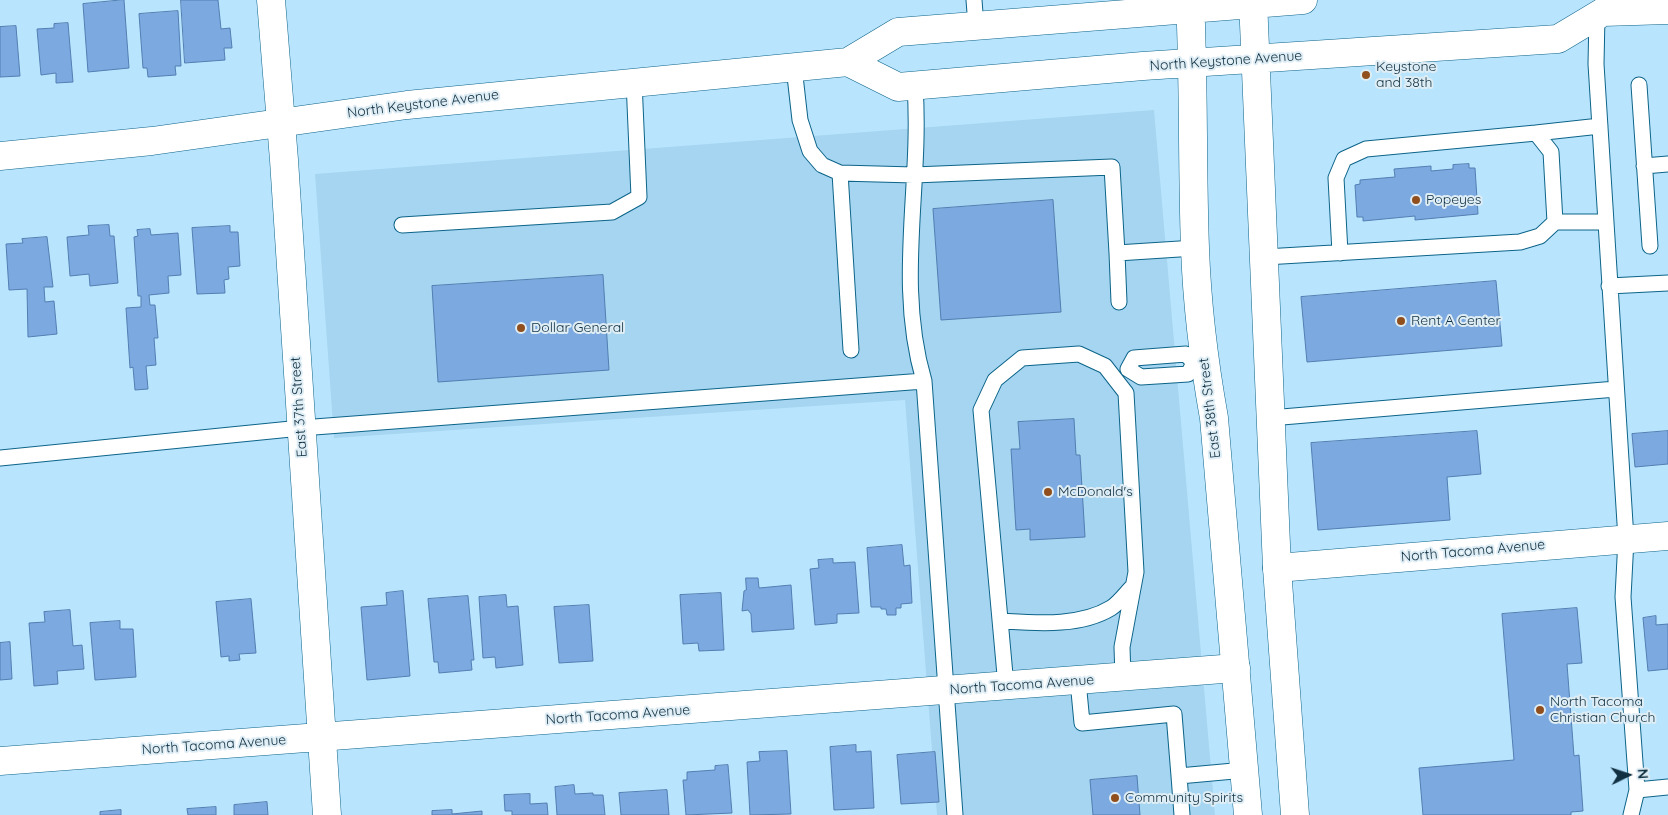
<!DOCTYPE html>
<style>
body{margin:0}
#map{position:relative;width:1668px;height:815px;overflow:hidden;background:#b9e4fe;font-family:Quicksand,sans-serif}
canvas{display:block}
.north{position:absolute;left:1603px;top:750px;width:50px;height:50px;-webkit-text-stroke:4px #dfedf5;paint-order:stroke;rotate:86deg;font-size:14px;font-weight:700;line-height:20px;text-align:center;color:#113142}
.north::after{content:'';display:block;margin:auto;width:18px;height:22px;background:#113142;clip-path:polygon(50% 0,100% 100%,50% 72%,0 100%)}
</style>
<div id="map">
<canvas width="1668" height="815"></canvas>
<div class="north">N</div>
</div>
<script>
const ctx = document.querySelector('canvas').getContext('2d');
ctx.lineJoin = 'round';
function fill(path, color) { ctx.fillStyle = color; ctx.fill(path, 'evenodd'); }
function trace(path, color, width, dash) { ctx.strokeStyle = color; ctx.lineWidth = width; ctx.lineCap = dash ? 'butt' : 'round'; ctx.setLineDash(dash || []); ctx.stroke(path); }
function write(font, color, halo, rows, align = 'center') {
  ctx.font = font + ' Quicksand,sans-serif'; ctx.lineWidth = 4; ctx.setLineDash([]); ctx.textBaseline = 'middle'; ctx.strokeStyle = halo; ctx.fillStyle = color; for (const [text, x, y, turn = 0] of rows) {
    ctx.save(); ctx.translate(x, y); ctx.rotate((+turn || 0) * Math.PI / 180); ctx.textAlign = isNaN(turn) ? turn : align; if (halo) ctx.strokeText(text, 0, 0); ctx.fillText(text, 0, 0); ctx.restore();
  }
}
fill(new Path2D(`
 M1154,110L1215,815H937L905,400L334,438L315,174Z`), '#a5d5f0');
const building = new Path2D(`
 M124,0L129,68L88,72L83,4Z
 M181,0H218L221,29L230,28L232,48H224L225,60L185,63Z
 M178,11L181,66H175L176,75L148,77L147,68H143L139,14Z
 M68,23L73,82L56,83V73L41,75L37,29L54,28V24Z
 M16,26L20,76L0,77V27Z
 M1469,164V168H1475L1478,214L1415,220V216L1363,221V217H1357L1355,185L1360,184V180L1395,177L1394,169L1431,166V171L1453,169V165Z
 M1053,200L1061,312L941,320L933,209Z
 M109,225L110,236H114L118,283L90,286L89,274L70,276L67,237L89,235L88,226Z
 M230,226V232H238L240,266L228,267L229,279L224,280L225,293L197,294L192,228Z
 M150,229L151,235L178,233L181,275L168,276L169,293L149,295L150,305H155L158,338H154L156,365L146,366L148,389L135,390L133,367L130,368L126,308L141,307V296H138L134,237L138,236L137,230Z
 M47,237L53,287H44L45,302L54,301L57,334L28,337L27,289L9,290L6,244L23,243L22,239Z
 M603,275L609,370L438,382L432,286Z
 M1496,281L1502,346L1307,362L1301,297Z
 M1074,419L1076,455H1080L1085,537L1030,540V529L1016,530L1011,449H1020L1018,422Z
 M1477,431L1481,474L1447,477L1450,520L1318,530L1311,443Z
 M1668,431V464L1635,467L1632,434Z
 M902,545L904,566L910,565L912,603L901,604V608H896V615H887L886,609H881V607H871L867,548Z
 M833,559V563L855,562L859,613L837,614V623L815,625L810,569L819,568L818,560Z
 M746,578H758L759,588L791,585L794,629L752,632L751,614L748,610L742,611L744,591L746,590Z
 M403,591L410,676L367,680L361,607L387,605L386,593Z
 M721,593L724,650L699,651L698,643L683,644L680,595Z
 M506,595L507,607L518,606L523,665L496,668L495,657L483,658L479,597Z
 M468,596L474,660H471L472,670L439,673L438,662H434L428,599Z
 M251,599L256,653L239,654L240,660L229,661V656L221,657L216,602Z
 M589,605L593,661L559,663L554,607Z
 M1577,608L1582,663L1567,664L1574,756L1579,755L1583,811L1571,812V815H1423L1419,768L1514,760L1502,614Z
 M70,610L73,646L82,645L84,669L57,671L58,684L34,686L29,623L45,622L44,612Z
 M1656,616V625L1668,624V669L1648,671L1643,618Z
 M120,621V629H133L136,677L95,680L90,623Z
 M10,642L12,679L0,680V643Z
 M856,745V752L871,751L874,808L834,810L830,747Z
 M787,751L791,814L750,815L747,762L760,761L759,752Z
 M935,752L939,802L901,804L897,755Z
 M728,765L732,813L686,815L683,780H687V772L715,770V766Z
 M1137,776L1140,815H1093L1090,780Z
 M574,785L575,794L593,793V795H603L605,815H557L555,787Z
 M667,790L669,815H621L619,793Z
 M530,794V804L547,803L548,815H512V811H505L504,795Z
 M267,802L268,815H234V805Z
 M216,807V815H188L187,809Z
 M121,810V815H100V812Z
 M452,810V814L482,811V815H432V811Z`);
fill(building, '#7ba9e0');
trace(building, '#527eb2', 1);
const service = new Path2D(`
 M974,0L976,26
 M1597,16L1596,64L1626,539L1623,597L1637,790L1631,815
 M794,67L800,120L810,151L822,165L840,173L914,175L1112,167L1117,253L1195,248
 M1639,85L1650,246
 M915,86C922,186 895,282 924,381L955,815
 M1536,133L1600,126
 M1644,166L1668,164
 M840,173L851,350
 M1555,222H1606
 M402,225L612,212L639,197L634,81
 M1117,253L1119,302
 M1265,257L1520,242L1540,236L1555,222L1551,152L1536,133L1366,149L1344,159L1336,178L1340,253
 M1609,286L1668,283
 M1186,354L1194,363L1188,374L1141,377L1128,369L1134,358Z
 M1270,418L1616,389
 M0,458L301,428L924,381
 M1001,621C1036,623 1080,627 1111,608C1119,603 1126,593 1133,586
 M1078,681L1082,723L1174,714L1179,776L1245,770
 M1006,686L981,410L995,380L1022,358L1079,354L1105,366L1126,393L1136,572L1122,647L1123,677
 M1179,776L1182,815
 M1637,790L1668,787`);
const minor = new Path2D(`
 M271,0L284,160L327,815
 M1277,568L1668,536
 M0,761L1236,668`);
const primary = new Path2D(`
 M1190,0C1194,83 1192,165 1195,248C1197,305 1204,362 1214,418L1248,815
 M1253,0L1277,568L1295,815
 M848,62L898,87L1143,66L1558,39L1603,12L1668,10
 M0,156L152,141L407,105L848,62L898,32L1303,0`);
trace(service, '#0c6489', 17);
trace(minor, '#0c6489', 29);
trace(primary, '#0c6489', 29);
trace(service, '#fff', 15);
trace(minor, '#fff', 28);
trace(primary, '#fff', 28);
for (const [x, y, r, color] of [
 [1366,75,5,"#914f1d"],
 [1416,200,5,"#914f1d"],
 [1401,321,5,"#914f1d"],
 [521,328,5,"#914f1d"],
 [1048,492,5,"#914f1d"],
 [1540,710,5,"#914f1d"],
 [1115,798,5,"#914f1d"]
]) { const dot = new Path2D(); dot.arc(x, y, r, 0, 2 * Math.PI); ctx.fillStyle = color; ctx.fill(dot); trace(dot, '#dfedf5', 2); }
write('14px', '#113142', '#dfedf5', [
 ["North Keystone Avenue",1226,61,-4],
 ["North Keystone Avenue",423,104,-7],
 ["East 37th Street",299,407,-94],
 ["East 38th Street",1210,408,-97],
 ["North Tacoma Avenue",1473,551,-5],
 ["North Tacoma Avenue",1022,685,-4],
 ["North Tacoma Avenue",618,715,-4],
 ["North Tacoma Avenue",214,745,-4]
]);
write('14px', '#113142', '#dfedf5', [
 ["Keystone",1376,67],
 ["and 38th",1376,83],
 ["Popeyes",1426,200],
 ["Rent A Center",1411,321],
 ["Dollar General",531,328],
 ["McDonald's",1058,492],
 ["North Tacoma",1550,702],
 ["Christian Church",1550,718],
 ["Community Spirits",1125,798]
], 'left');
</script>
